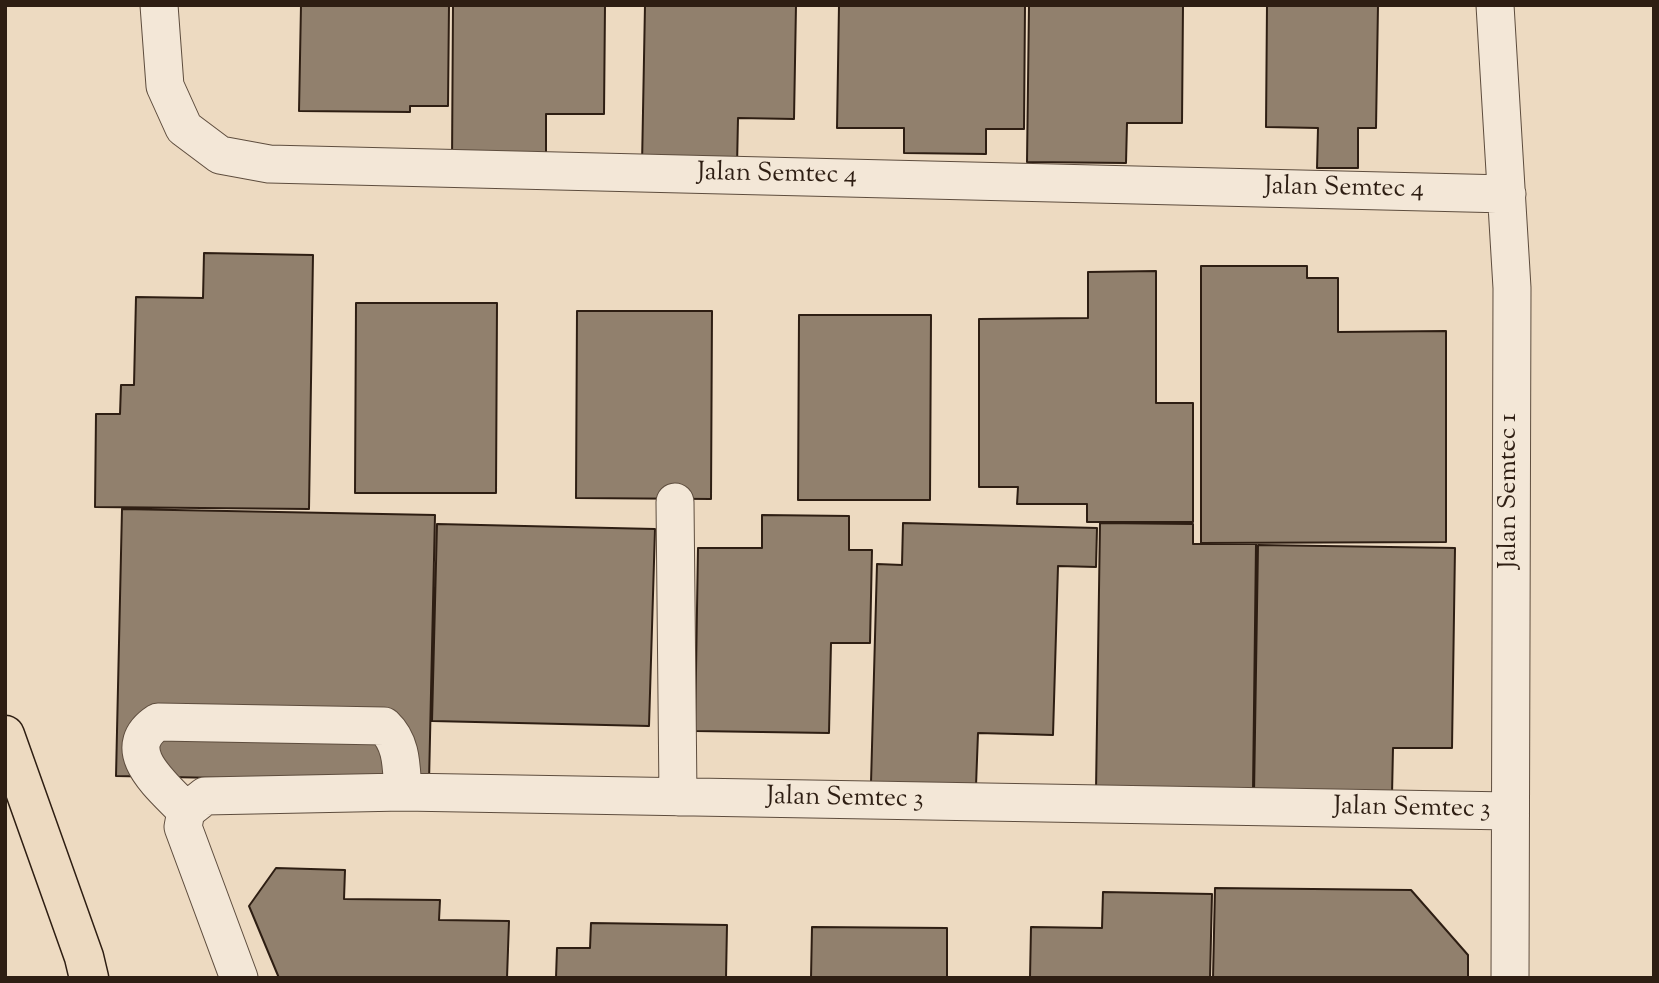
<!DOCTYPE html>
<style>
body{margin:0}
#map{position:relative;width:1659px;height:983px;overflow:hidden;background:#eddac1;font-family:"Sorts Mill Goudy",serif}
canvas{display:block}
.frame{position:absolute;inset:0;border:7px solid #2e1e13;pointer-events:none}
</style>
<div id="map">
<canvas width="1659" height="983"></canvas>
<div class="frame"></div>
</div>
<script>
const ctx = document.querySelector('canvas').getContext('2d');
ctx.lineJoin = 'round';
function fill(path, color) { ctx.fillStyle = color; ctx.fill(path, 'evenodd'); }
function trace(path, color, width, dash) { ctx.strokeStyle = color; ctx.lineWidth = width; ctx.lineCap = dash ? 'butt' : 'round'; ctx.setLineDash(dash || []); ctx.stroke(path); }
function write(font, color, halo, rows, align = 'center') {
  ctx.font = font + ' "Sorts Mill Goudy",serif'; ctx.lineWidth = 5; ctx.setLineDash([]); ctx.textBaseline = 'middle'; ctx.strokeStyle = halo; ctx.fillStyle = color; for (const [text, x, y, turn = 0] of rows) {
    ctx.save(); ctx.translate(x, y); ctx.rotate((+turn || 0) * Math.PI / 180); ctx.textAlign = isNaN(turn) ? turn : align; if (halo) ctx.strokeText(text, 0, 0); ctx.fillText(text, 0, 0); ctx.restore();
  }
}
const building = new Path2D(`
 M301,5H449L448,106H410V112L299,111Z
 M453,5H605L604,114H546V164L452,163Z
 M645,5H796L794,119L738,118L737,167L642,165Z
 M839,5H1025L1024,129H986V154L904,153V128H837Z
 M1029,5H1183L1182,123H1127L1126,163L1027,162Z
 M1267,5H1378L1376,128H1358V168H1317L1318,128L1266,127Z
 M204,253L313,255L309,509L95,507L96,414H120L121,385H134L136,297L203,298Z
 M1201,266H1307V278H1338V332L1446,331V542L1201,543Z
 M1156,271V403H1193V522H1087V504H1017L1018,487H979V319L1088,318V272Z
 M356,303H497L496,493H355Z
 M577,311H712L711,499L576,498Z
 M799,315H931L930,500H798Z
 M122,509L435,515L429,782L116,776Z
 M762,515L849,516V550H872L870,643H831L829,733L695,731L698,548H762Z
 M903,523L1097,528L1096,567L1058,566L1053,735L978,733L976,786L871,783L877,564L902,565Z
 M1100,523L1193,524V544H1256L1253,791L1096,790Z
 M437,524L655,529L649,726L432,721Z
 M1258,545L1455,548L1452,748H1393L1392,795L1254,794Z
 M276,868L345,870L344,899L440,900L439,920L509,921L507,978H279L249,906Z
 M1215,888L1411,890L1468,955V978H1213Z
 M1103,892L1212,894L1210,978H1030L1031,927L1102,928Z
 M591,923L727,925L726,978H556L557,948H590Z
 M812,927L947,928V978H811Z`);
fill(building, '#91806d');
trace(building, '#2e1e13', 2);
const minor = new Path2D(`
 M159,5L165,86L184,128L220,155L269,164L1507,194
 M1495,5L1512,288L1510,978
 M675,502L678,797
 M186,811L205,796L403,792L1510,811
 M186,811C164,787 115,750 158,722L384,726C403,744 401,768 403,792
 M186,811L183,827L239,978`);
const highway = new Path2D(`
 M5,735L84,957L89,978`);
trace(minor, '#5e4d3e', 39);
trace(highway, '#2e1e13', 41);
trace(minor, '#f3e7d7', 37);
trace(highway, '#eddac1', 38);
write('26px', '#2e1e13', '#f3e7d7', [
 ["Jalan Semtec 4",777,176,1],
 ["Jalan Semtec 4",1344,190,1],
 ["Jalan Semtec 1",1511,491,-90],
 ["Jalan Semtec 3",845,800,1],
 ["Jalan Semtec 3",1412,810,1]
]);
</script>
